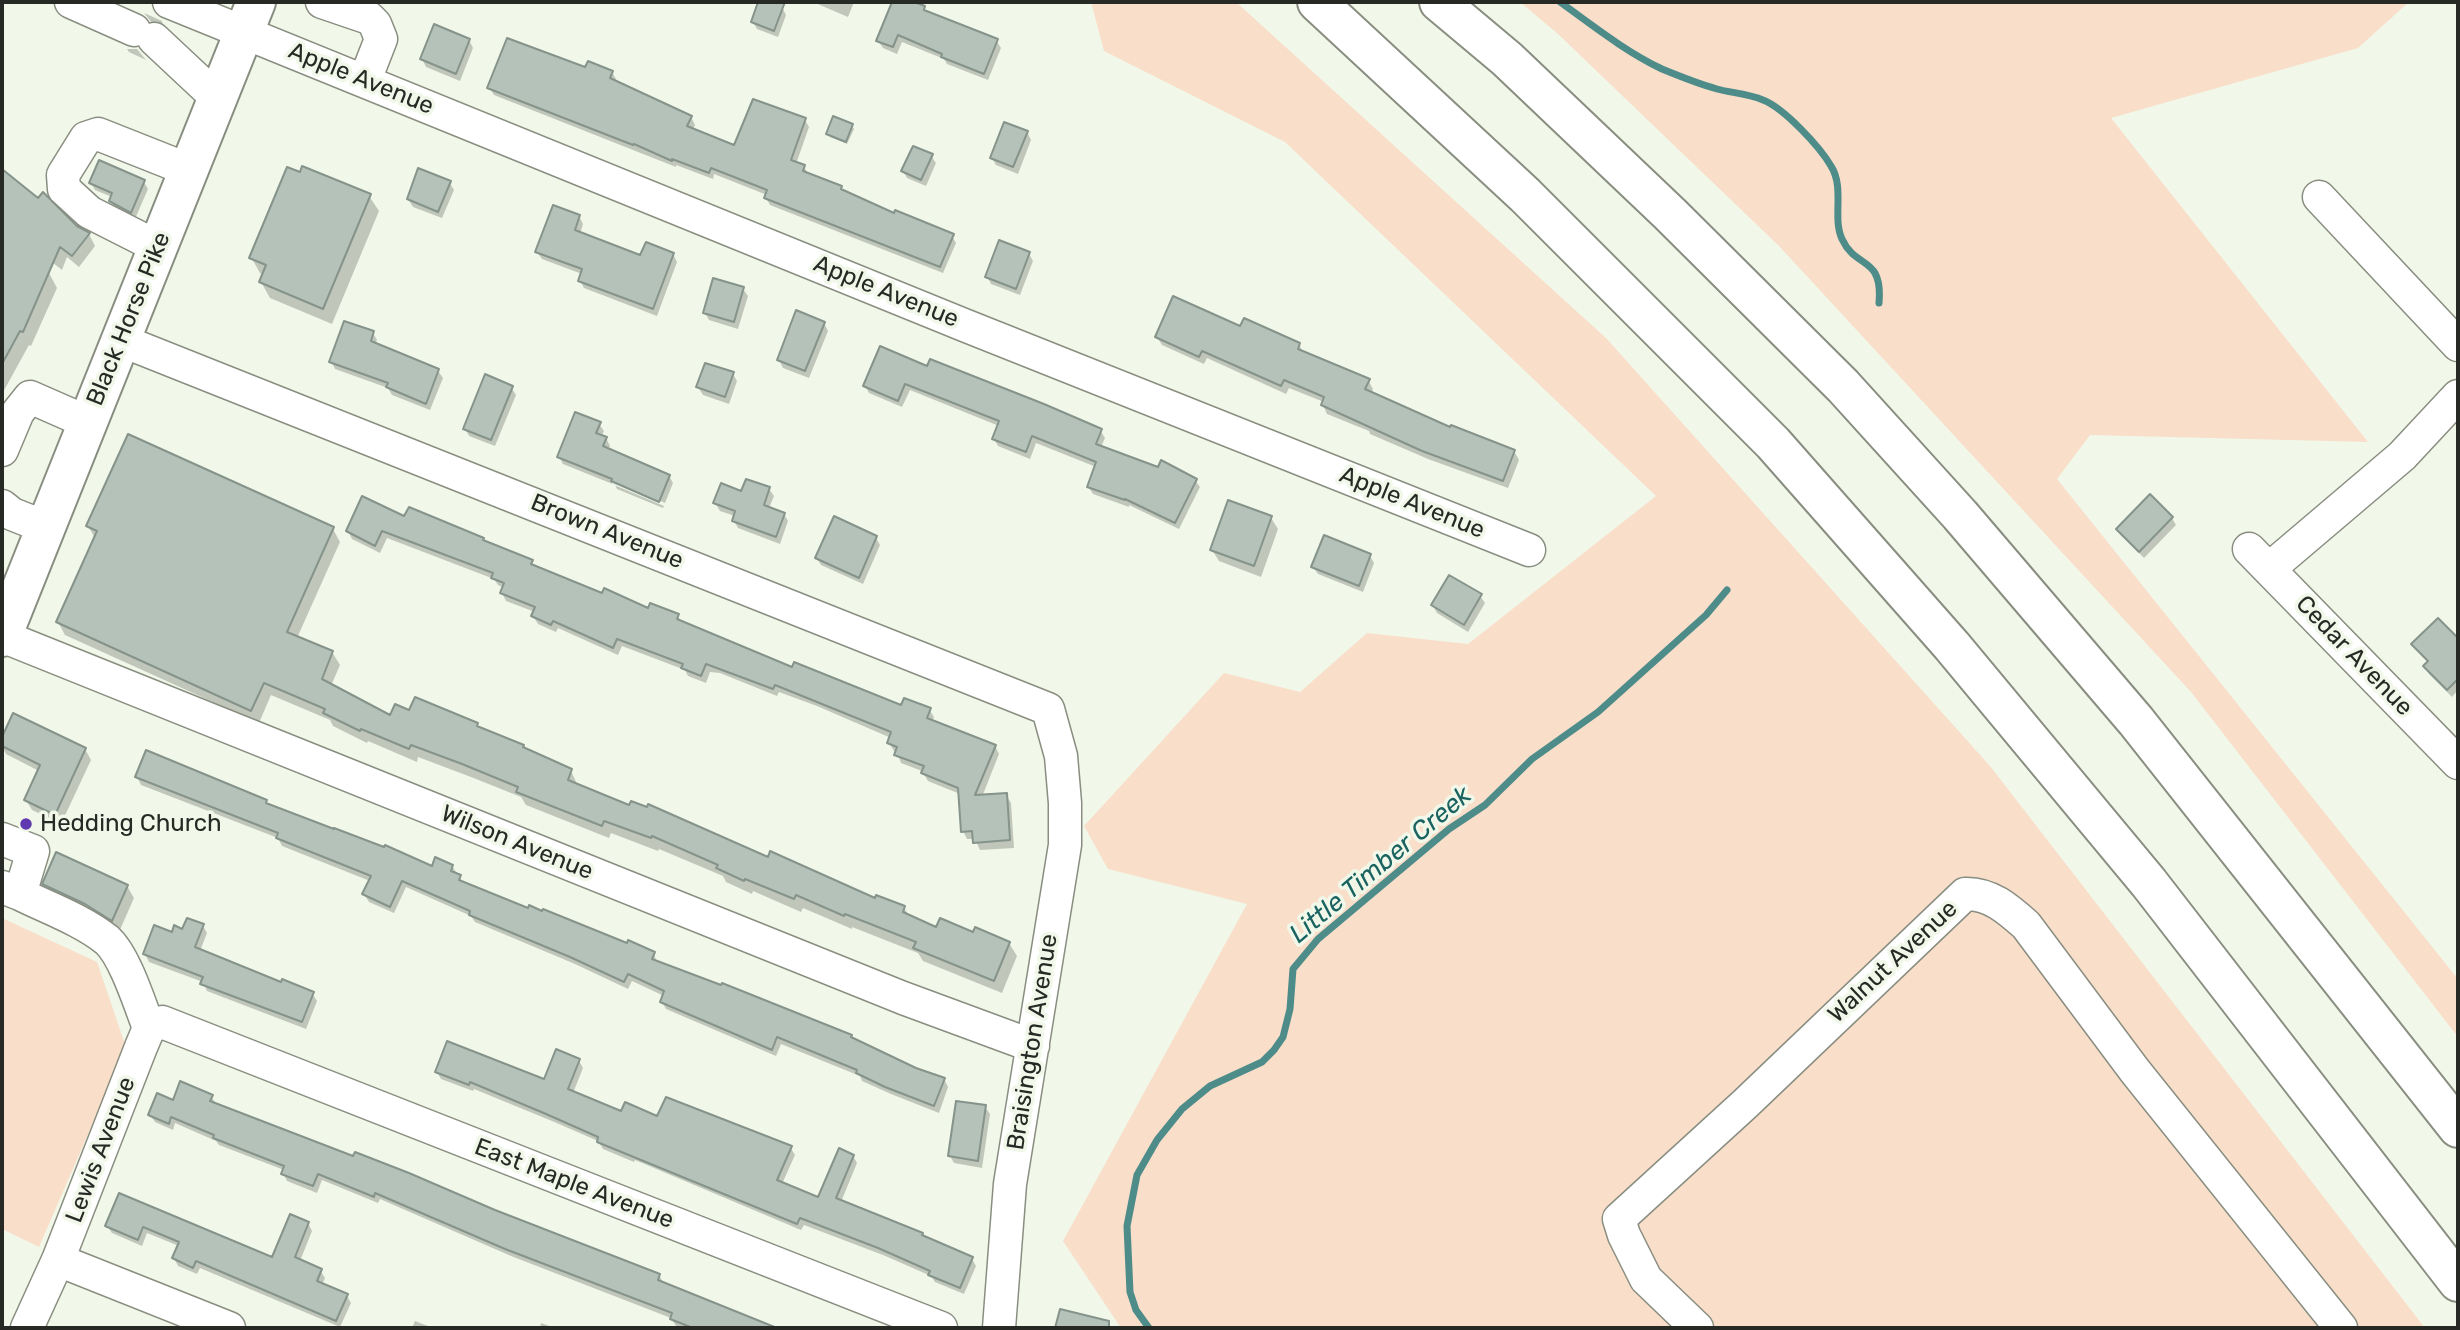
<!DOCTYPE html>
<style>
body{margin:0}
#map{position:relative;width:2460px;height:1330px;overflow:hidden;background:#f1f8e9;font-family:Rubik,sans-serif}
canvas{display:block}
.frame{position:absolute;inset:0;border:4px solid #272924;pointer-events:none}
</style>
<div id="map">
<canvas width="2460" height="1330"></canvas>
<div class="frame"></div>
</div>
<script>
const ctx = document.querySelector('canvas').getContext('2d');
ctx.lineJoin = 'round';
function fill(path, color) { ctx.fillStyle = color; ctx.fill(path, 'evenodd'); }
function trace(path, color, width, dash) { ctx.strokeStyle = color; ctx.lineWidth = width; ctx.lineCap = dash ? 'butt' : 'round'; ctx.setLineDash(dash || []); ctx.stroke(path); }
function write(font, color, halo, rows, align = 'center') {
  ctx.font = font + ' Rubik,sans-serif'; ctx.lineWidth = 7; ctx.setLineDash([]); ctx.textBaseline = 'middle'; ctx.strokeStyle = halo; ctx.fillStyle = color; for (const [text, x, y, turn = 0] of rows) {
    ctx.save(); ctx.translate(x, y); ctx.rotate((+turn || 0) * Math.PI / 180); ctx.textAlign = isNaN(turn) ? turn : align; if (halo) ctx.strokeText(text, 0, 0); ctx.fillText(text, 0, 0); ctx.restore();
  }
}
fill(new Path2D(`
 M1091,2H1236L1606,338L1990,766L2425,1328H1121L1063,1241L1247,904L1108,869L1084,826L1224,673L1300,692L1367,633L1468,644L1656,496L1285,142L1104,51Z
 M1520,2H2409L2358,48L2111,118L2368,442L2090,435L2057,479L2458,979V1037L2191,692L1779,246L1558,34Z
 M2,918L97,962L126,1047L39,1247L2,1229Z`), '#f9deca');
fill(new Path2D(`
 M760,2H767L782,7L786,15L778,37L757,29L753,22Z
 M813,2H854L848,17Z
 M894,2H910L924,8L927,13L996,40L1001,48L988,80L947,64L944,59L902,42L897,54L883,48L878,41Z
 M144,13L162,21L163,25L153,24Z
 M469,40L473,48L460,81L426,67L422,59Z
 M127,49H137L146,60L129,52Z
 M586,70L612,72L616,79L615,82L691,117L695,125L693,130L735,147L805,120L809,127L796,164L804,167L809,175L841,188L844,192L895,215L952,236L956,243L943,273L770,205L766,198L767,195L714,174L713,179L676,165V167L494,95L489,87Z
 M852,126L854,129L847,144L830,137L828,134Z
 M1027,132L1031,140L1018,174L996,165L992,158Z
 M931,156L936,163L926,186L907,178L903,171Z
 M5,174L89,234L95,246L79,267L67,257L62,270L2,223V178Z
 M144,182L148,189L135,219L115,209L111,201L112,197L95,190L91,183Z
 M449,182L454,190L442,218L413,207L408,199Z
 M369,196L379,211L332,324L270,298L261,282L264,275L260,273L251,257Z
 M579,216L583,224L580,234L641,257L673,254L677,262L657,316L584,288L580,281L582,274L542,259L537,252Z
 M2,252L49,273L57,288L31,346L29,345L2,394Z
 M1029,254L1033,261L1020,295L991,284L987,276Z
 M743,289L748,296L738,329L709,320L705,313Z
 M824,323L828,331L809,378L783,368L779,360Z
 M1241,329L1299,345L1304,353L1368,380L1373,389L1371,394L1451,430L1514,451L1519,460L1508,488L1428,459L1370,434L1369,431L1327,414L1323,405L1324,402L1289,388L1286,394L1207,358L1204,364L1162,345L1157,337Z
 M373,333L377,340L375,345L438,371L443,378L430,410L392,395L388,388L335,369L331,361Z
 M928,368L1100,430L1105,438L1101,447L1195,480L1200,487L1179,529L1129,505V507L1093,494L1088,486L1096,467L1036,443L1030,459L998,446L994,439L999,426L910,390L902,407L869,393L865,386Z
 M733,374L737,381L729,404L703,395L698,387Z
 M511,387L516,395L495,446L469,436L465,428Z
 M599,424L604,431L601,437L606,438L610,446L608,450L669,476L673,483L665,503L612,480V484L664,506L663,508L617,489L615,485L563,464L559,457Z
 M769,489L774,496L769,508L784,514L788,521L780,544L738,528L734,521L735,516L720,511L715,503L742,493Z
 M1271,518L1278,529L1261,577L1219,561L1212,550Z
 M2172,518L2176,525L2144,558L2122,536L2118,529Z
 M405,519L531,562L535,567L603,595L649,610L678,616L682,623L793,670L902,708L929,709L934,717L932,722L995,746L999,754L982,797L1006,795L1011,803L1014,848L980,850L975,839H967L963,831L960,794L928,781L922,771L901,763L897,752L894,751L889,743L891,738L817,706L779,692L777,696L720,673L710,672L706,683L688,676L685,670L622,646L618,655L558,628L556,632L538,624L533,616L535,612L506,601L502,593L504,588L498,585L494,579L387,538L380,553L352,539L348,531Z
 M88,526L333,529L340,542L297,638L332,652L340,665L331,686L391,717L410,712L477,724L480,729L522,746L525,750L571,771L578,786L876,901L904,908L910,917L937,929L974,934L1009,943L1017,956L1002,993L923,961L918,953L852,927V929L803,908L801,912L753,891L752,894L726,882L723,876L659,849L658,851L611,833L609,838L526,805L521,797L471,777L418,757L417,762L368,741L367,743L333,726L330,720L271,695L259,723L65,635L58,622L95,538Z
 M876,538L880,545L863,584L821,565L817,558Z
 M1370,556L1374,563L1363,592L1318,574L1313,567Z
 M1480,596L1485,603L1468,632L1437,613L1433,606Z
 M2438,620L2458,641V690L2452,697L2429,674L2425,666L2428,663L2413,645Z
 M14,716L85,749L91,760L61,824L32,810L26,800L39,771L6,754L2,747V740Z
 M137,777L266,801L269,807L433,868L452,866L464,884L529,910L654,954L657,963L851,1037L853,1040L915,1069L944,1079L948,1087L939,1113L891,1094L862,1081L860,1076L781,1044L776,1056L666,1009L662,1002L664,996L632,981L628,989L575,964L475,922L471,916L406,887L394,913L369,902L364,894L370,881L282,846L278,838L141,785Z
 M44,884L127,886L134,898L119,932L51,896Z
 M203,926L207,933L200,951L282,985L312,993L317,1001L306,1029L207,991L203,982L149,962L145,954L173,935Z
 M579,1061L583,1068L573,1093L621,1114L658,1118L790,1147L795,1155L782,1184L819,1199L853,1156L857,1163L841,1202L922,1235L972,1259L976,1266L964,1294L935,1282L931,1276L883,1255L804,1225L801,1230L635,1160L634,1162L603,1149L598,1141L552,1121L474,1089L473,1091L441,1079L437,1072L545,1081Z
 M211,1096L216,1104L659,1275L664,1284L775,1328H681L676,1326L671,1318L511,1256L380,1199L378,1203L322,1180L317,1193L287,1181L283,1173L284,1170L219,1145L216,1141L175,1123L173,1130L155,1122L150,1115L174,1102Z
 M985,1107L990,1114L982,1168L954,1163L950,1156Z
 M120,1195L273,1260L308,1223L312,1231L300,1261L320,1270L325,1278L322,1285L347,1296L351,1303L340,1327L200,1268L197,1274L178,1266L174,1258L179,1246L147,1233L142,1246L112,1233L107,1226Z
 M415,1321L433,1328H412Z
 M541,1323L555,1328H540Z`), '#0003');
trace(new Path2D(`
 M1560,2C1592,25 1626,52 1662,69C1679,76 1699,84 1717,89C1732,93 1749,94 1763,100C1784,108 1820,147 1831,166C1845,188 1832,218 1842,239C1856,270 1883,255 1879,303
 M1149,1328L1136,1310L1130,1292L1127,1226L1137,1175L1157,1140L1182,1109L1210,1086L1262,1062L1274,1050L1283,1037L1290,1009L1293,969L1318,939L1449,829L1485,805L1532,759L1598,712L1706,615L1727,590`), '#4e8c89', 7);
const building = new Path2D(`
 M758,2H785L774,31L751,22Z
 M892,2H914L925,6L924,10L998,39L984,74L941,57L942,54L898,35L893,47L876,41Z
 M434,24L470,39L456,74L420,59Z
 M507,38L585,67L588,61L613,71L610,78L692,116L687,126L734,145L753,99L806,118L791,160L805,165L803,171L842,186L841,189L894,213L895,210L954,234L940,267L764,198L767,190L711,168L709,173L672,159V161L634,144L633,145L487,88Z
 M833,116L853,124L846,142L826,134Z
 M1004,122L1028,131L1013,167L990,158Z
 M913,146L933,154L921,180L901,171Z
 M99,160L145,180L131,213L109,201L112,193L89,183Z
 M302,166L371,194L323,309L259,282L266,265L249,258L287,167L300,172Z
 M418,168L451,181L438,212L407,199Z
 M2,169L38,198L43,192L77,226L90,233L72,256L60,247L23,332L20,331L2,364Z
 M553,205L580,215L575,230L640,255L646,242L674,253L653,309L578,281L582,269L535,252Z
 M999,240L1030,252L1016,289L985,277Z
 M713,278L744,287L734,322L703,313Z
 M1173,296L1240,326L1244,318L1300,343L1298,349L1370,379L1365,389L1450,427L1451,425L1515,450L1503,481L1422,451L1321,405L1324,397L1284,380L1281,386L1202,351L1199,357L1155,337Z
 M796,310L825,322L805,371L777,360Z
 M344,321L374,331L371,341L439,369L426,404L386,387L388,383L329,362Z
 M880,346L927,366L930,359L1044,404L1102,429L1096,444L1158,467L1161,460L1197,479L1175,523L1125,499V500L1087,487L1096,462L1032,436L1026,452L992,439L999,421L905,384L898,401L863,386Z
 M705,363L734,372L725,397L696,387Z
 M485,374L513,386L491,440L463,429Z
 M575,412L601,422L596,433L607,437L603,446L670,475L659,502L611,481L612,479L557,457Z
 M128,434L334,527L287,632L333,651L322,679L390,715L395,704L409,710L415,697L478,723L477,726L524,745L523,747L572,769L568,780L629,805L631,801L647,807L648,804L768,857L770,851L875,898L876,895L905,906L903,912L936,927L940,918L973,932L975,927L1010,942L994,981L913,948L916,942L845,914L844,916L796,895L794,899L745,879L744,881L716,868L718,865L652,836L651,838L604,821L602,826L516,792L518,787L462,764L411,745L409,749L361,729L360,731L323,713L325,709L264,683L251,711L56,622L97,531L86,526Z
 M746,479L770,487L764,505L785,513L776,537L732,521L735,511L713,503L721,483L741,491Z
 M2150,494L2173,517L2139,552L2116,529Z
 M362,496L404,516L409,507L484,538L483,540L533,560L531,564L602,593L604,588L648,608L650,603L679,614L677,619L792,667L794,662L901,705L904,698L931,708L927,718L996,745L975,795L1007,793L1010,840L973,843L972,831L961,832L958,788L921,773L924,766L894,755L897,747L887,743L891,732L775,685L773,689L706,664L701,676L681,668L683,664L617,639L613,648L553,621L551,625L531,616L535,607L500,593L504,583L491,578L493,573L382,531L375,546L346,531Z
 M1228,500L1272,516L1254,566L1210,550Z
 M834,516L877,536L859,578L815,558Z
 M1324,535L1371,554L1359,586L1311,567Z
 M1449,575L1482,594L1464,625L1431,605Z
 M2438,618L2458,638V679L2447,690L2423,666L2428,661L2411,644Z
 M13,713L86,748L55,815L24,800L40,765L2,746V737Z
 M146,750L267,800L266,803L334,829V828L384,847L385,845L432,866L435,857L453,865L451,871L461,875L459,880L528,908L529,905L542,911L543,909L627,943L628,940L655,952L652,959L721,985L722,983L852,1035L851,1037L916,1068L945,1078L934,1106L885,1087L856,1073L857,1070L777,1037L772,1050L660,1002L664,991L628,974L624,982L570,957L469,915L470,911L402,881L390,907L362,894L371,876L276,838L278,833L135,777Z
 M56,852L128,885L112,921L85,904L42,884Z
 M187,918L204,924L195,947L281,982L282,979L314,992L302,1022L200,984L203,977L143,954L154,925L172,932L174,925L182,929Z
 M447,1041L544,1079L556,1049L580,1059L568,1089L621,1111L625,1102L657,1116L666,1097L792,1146L777,1180L818,1197L839,1148L854,1155L836,1198L923,1233L922,1235L973,1257L960,1288L928,1275L930,1271L878,1248L800,1218L797,1224L597,1142L598,1137L546,1114L470,1082L469,1085L435,1072Z
 M180,1081L213,1095L210,1101L353,1156L355,1152L409,1173L495,1210L660,1274L658,1280L777,1328H693L670,1319L672,1313L505,1249L375,1193L374,1197L318,1174L313,1186L281,1174L284,1166L213,1138L214,1135L171,1117L169,1124L148,1115L157,1093L173,1100Z
 M956,1101L986,1105L978,1161L948,1156Z
 M119,1193L272,1257L290,1214L309,1222L295,1257L322,1269L317,1281L348,1294L336,1321L196,1261L193,1268L172,1258L179,1242L143,1227L138,1240L105,1226Z
 M1060,1309L1109,1321V1328H1055Z`);
fill(building, '#b4c2b9');
trace(building, '#85938b', 2);
const minor = new Path2D(`
 M71,2L134,30
 M169,2L964,325L1529,550
 M322,2L369,18L375,24L381,39L365,80
 M154,39L217,98
 M2319,197L2458,345
 M158,247L89,212L64,189L63,175L86,138L98,134L189,170
 M120,340L1048,709L1061,756L1065,803V845L1010,1184L999,1328
 M2,450L18,412L30,397L87,422
 M2,506L12,514L45,527
 M2249,549L2458,763
 M2269,569L2402,456L2458,396
 M2,636L903,998L1033,1046
 M2,839L33,851L20,894L2,887
 M20,894C48,908 82,920 107,940C125,956 140,1005 149,1028
 M58,1260L229,1328
 M27,1328L58,1260L141,1047L149,1028L162,1022L941,1328
 M1697,1328L1646,1279L1624,1235L1619,1219L1745,1104L1965,894C1990,893 2008,909 2026,925L2135,1071L2341,1328`);
const major = new Path2D(`
 M2,637L256,2`);
const highway = new Path2D(`
 M1317,2L1525,195L1773,443L1952,646L2149,883L2458,1282
 M1439,2L1507,59L1670,214L1843,386L1960,515L2136,721L2458,1128`);
trace(minor, '#898e81', 35);
trace(major, '#898e81', 42);
trace(highway, '#898e81', 42);
trace(minor, '#fff', 32);
trace(major, '#fff', 38);
trace(highway, '#fff', 38);
for (const [x, y, r, color] of [
 [26,824,7,"#6038b0"]
]) { const dot = new Path2D(); dot.arc(x, y, r, 0, 2 * Math.PI); ctx.fillStyle = color; ctx.fill(dot); trace(dot, '#f1f8e9', 2.5); }
write('24px', '#272924', '#f1f8e9', [
 ["Apple Avenue",361,79,22],
 ["Apple Avenue",886,292,22],
 ["Black Horse Pike",129,319,-68],
 ["Apple Avenue",1412,503,22],
 ["Brown Avenue",607,532,22],
 ["Cedar Avenue",2354,656,46],
 ["Wilson Avenue",517,843,22],
 ["Walnut Avenue",1893,962,-43],
 ["Braisington Avenue",1033,1042,-81],
 ["Lewis Avenue",101,1150,-69],
 ["East Maple Avenue",574,1184,21]
]);
write('24px', '#272924', '#f1f8e9', [
 ["Hedding Church",40,824]
], 'left');
write('italic 26px', '#1a6360', '#f1f8e9', [
 ["Little Timber Creek",1381,865,-40]
]);
</script>
